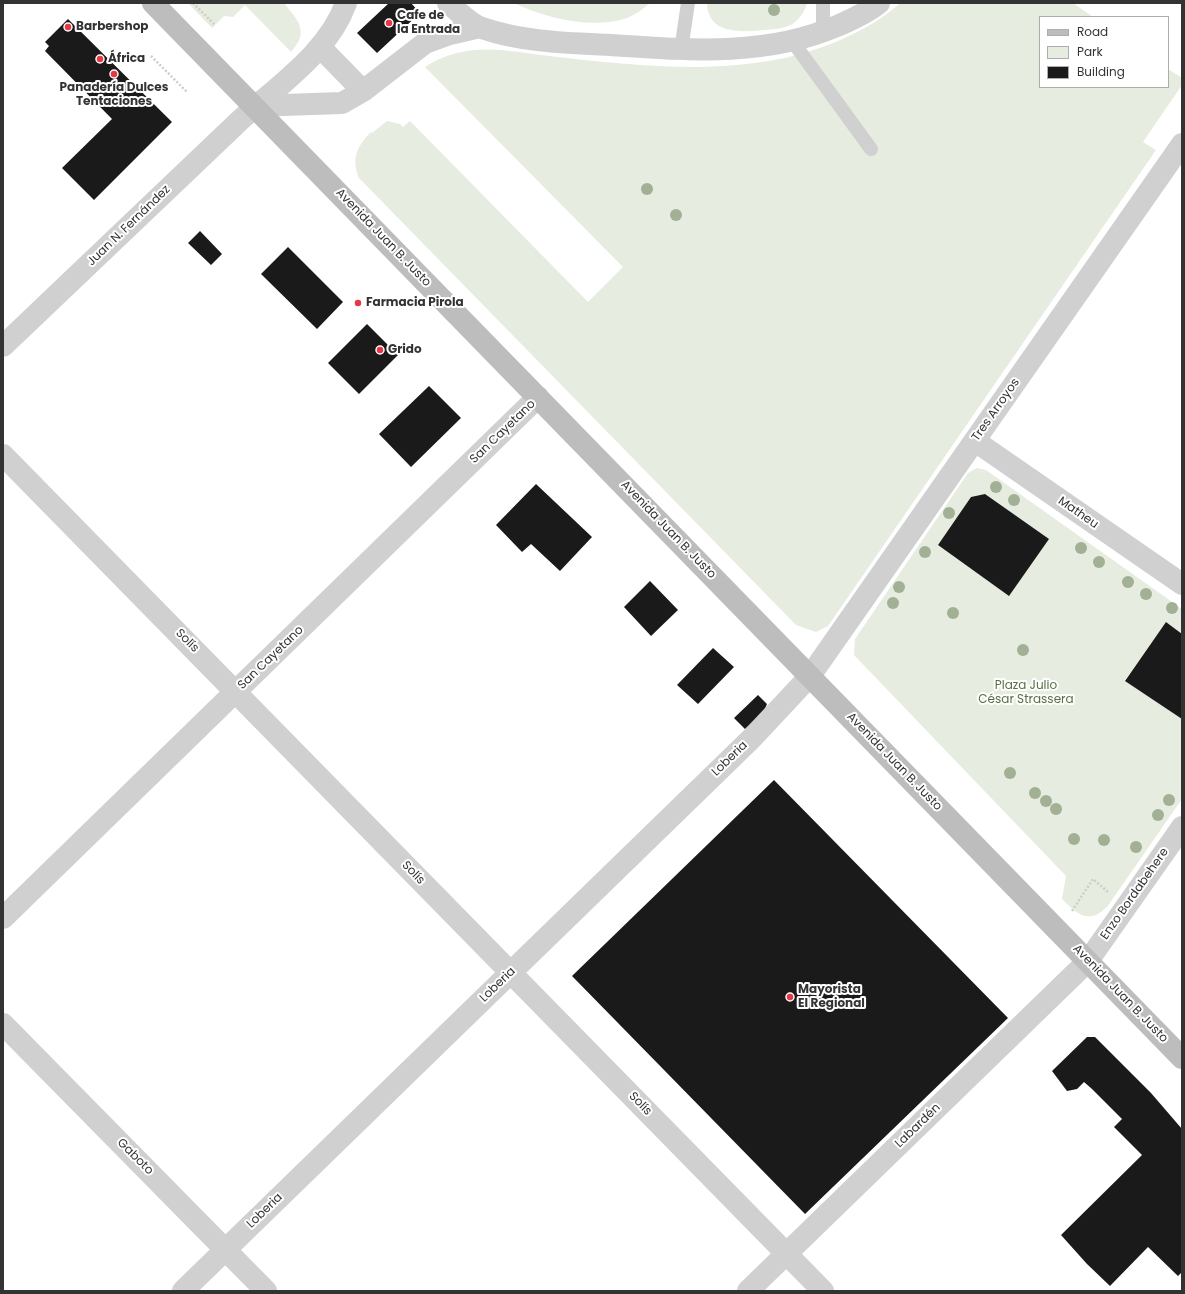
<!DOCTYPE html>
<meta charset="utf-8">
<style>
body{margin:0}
#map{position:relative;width:1185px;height:1294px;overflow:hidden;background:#fff;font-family:Poppins,sans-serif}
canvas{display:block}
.frame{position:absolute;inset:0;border:4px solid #333;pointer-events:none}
.legend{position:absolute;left:1039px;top:16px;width:130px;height:72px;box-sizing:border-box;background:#fff;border:1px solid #adadad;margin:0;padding:5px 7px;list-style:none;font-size:12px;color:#333}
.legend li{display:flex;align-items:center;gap:8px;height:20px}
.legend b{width:20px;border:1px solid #adadad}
</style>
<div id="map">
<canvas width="1185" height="1294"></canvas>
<div class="frame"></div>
<ul class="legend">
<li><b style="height:5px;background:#bdbdbd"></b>Road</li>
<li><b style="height:11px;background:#e6ecdf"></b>Park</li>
<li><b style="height:11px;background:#1a1a1a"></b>Building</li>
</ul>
</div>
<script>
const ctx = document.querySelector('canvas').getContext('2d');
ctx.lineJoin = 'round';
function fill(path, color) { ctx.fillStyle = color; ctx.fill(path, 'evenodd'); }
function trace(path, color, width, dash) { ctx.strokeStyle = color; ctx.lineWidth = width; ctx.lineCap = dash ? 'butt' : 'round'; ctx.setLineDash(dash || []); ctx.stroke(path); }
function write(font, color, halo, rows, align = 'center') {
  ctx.font = font + ' Poppins,sans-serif'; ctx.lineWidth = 4; ctx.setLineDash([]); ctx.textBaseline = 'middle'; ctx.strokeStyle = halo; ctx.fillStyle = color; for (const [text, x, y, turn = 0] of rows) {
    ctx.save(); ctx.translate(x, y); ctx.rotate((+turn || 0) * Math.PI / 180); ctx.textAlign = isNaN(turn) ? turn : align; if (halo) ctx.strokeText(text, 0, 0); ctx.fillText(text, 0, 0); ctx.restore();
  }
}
fill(new Path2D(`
 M188,3H284C298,21 310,31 291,52L245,5L233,17L224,16L212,28Z
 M514,3H650C643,9 634,16 624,19C590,29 545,18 514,3Z
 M707,3H807C805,11 800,18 794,23C785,29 774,29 764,30C741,32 708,35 707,3Z
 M900,3H1073L1093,17H1040V87H1168V69L1182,78V85L1143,142L1156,150L828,626L816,632L796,625L359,178C351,159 357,146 371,132L372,133L387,121L400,124L403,127L410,121L588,302L623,267L425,67C469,39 509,52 557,57C656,68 763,80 855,33C871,25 887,15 900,3Z
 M977,468L986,470L1182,609V634L1166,622L1125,680L1182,719V799L1107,907C1088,925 1077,914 1062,899L1066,876L854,655L855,639L968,473ZM985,494L1048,539L1008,595L938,545L971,497Z`), '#e6ecdf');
fill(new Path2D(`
 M389,3H411L420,13L377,53L357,33Z
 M68,19L172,122L94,200L62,168L112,119L45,51L49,46L45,42Z
 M200,231L222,254L211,265L188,243Z
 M288,247L343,302L317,329L261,274Z
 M367,324L398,355L359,394L328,363Z
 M429,386L461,418L411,467L379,434Z
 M536,484L592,537L560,571L531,544L522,552L496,525Z
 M985,494L1049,539L1009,596L938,545L971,497Z
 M650,581L678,610L651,636L624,607Z
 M1166,622L1182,634V719L1125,681Z
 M713,648L734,667L698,704L677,685Z
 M758,695L767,704L764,711L745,729L734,718Z
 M774,780L1008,1018L805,1214L572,976Z
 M1087,1037H1095L1151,1093L1182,1129V1272L1178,1276L1148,1247L1110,1286L1087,1264L1061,1235L1142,1155L1114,1127L1122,1119L1092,1089L1084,1082L1077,1089L1067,1091L1052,1071Z`), '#1a1a1a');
trace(new Path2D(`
 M193,3L215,25
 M151,56L187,92
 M1072,911L1093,879L1108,892`), '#cdcdcd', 2.5, [2, 2]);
trace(new Path2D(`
 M823,3V32
 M793,42L871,149
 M681,50L688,3`), '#d0d0d0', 14);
trace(new Path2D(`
 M448,3C458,11 470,24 482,28C522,42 568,43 610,45C687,50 765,57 837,26C851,20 867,13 879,3
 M320,47L363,91
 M254,106L342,103L363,91L425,43L450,34L480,27
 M3,346C80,273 156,200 233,127C272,89 327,56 346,3
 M975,441L1182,584
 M3,455L823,1291
 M3,918L538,397
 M3,1024L266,1291
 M183,1291L752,738L810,676L1182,144
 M748,1291L1088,961L1182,827`), '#d0d0d0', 22);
trace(new Path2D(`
 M153,3L1182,1058`), '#bdbdbd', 22);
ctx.fillStyle = '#a2b095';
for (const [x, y] of [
 [774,10],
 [647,189],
 [676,215],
 [996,487],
 [1014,500],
 [949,513],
 [1081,548],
 [925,552],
 [1099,562],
 [1128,582],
 [899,587],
 [1146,594],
 [893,603],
 [1172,608],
 [953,613],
 [1023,650],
 [1010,773],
 [1035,793],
 [1169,800],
 [1046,801],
 [1056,809],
 [1158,815],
 [1074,839],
 [1104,840],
 [1136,847]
]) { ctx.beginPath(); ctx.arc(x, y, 6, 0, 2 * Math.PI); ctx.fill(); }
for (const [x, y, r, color] of [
 [389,23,4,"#e63946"],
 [68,27,4,"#e63946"],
 [100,59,4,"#e63946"],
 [114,74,4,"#e63946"],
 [358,303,4,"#e63946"],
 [380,350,4,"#e63946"],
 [790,997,4,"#e63946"]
]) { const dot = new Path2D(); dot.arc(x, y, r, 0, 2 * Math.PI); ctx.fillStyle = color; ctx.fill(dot); trace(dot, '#fff', 1.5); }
write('bold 12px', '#333', '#fff', [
 ["Cafe de",397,16],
 ["la Entrada",397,30],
 ["Barbershop",76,27],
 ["África",108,59],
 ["Panadería Dulces",114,88,"center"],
 ["Tentaciones",114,102,"center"],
 ["Farmacia Pirola",366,303],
 ["Grido",388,350],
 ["Mayorista",798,990],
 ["El Regional",798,1004]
], 'left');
write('12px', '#333', '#fff', [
 ["Juan N. Fernández",129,226,-44],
 ["Avenida Juan B. Justo",383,238,46],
 ["Tres Arroyos",996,410,-55],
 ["San Cayetano",503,432,-44],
 ["Matheu",1078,513,35],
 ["Avenida Juan B. Justo",668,530,46],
 ["Solís",187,641,45],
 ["San Cayetano",271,658,-44],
 ["Loberia",730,759,-44],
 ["Avenida Juan B. Justo",894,762,46],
 ["Solís",413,873,46],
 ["Enzo Bordabehere",1135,894,-55],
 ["Loberia",498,985,-44],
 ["Avenida Juan B. Justo",1120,994,46],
 ["Solís",640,1104,46],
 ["Labardén",918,1126,-44],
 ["Gaboto",135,1157,45],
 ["Loberia",265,1211,-44]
]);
write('12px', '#56703f', '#fff', [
 ["Plaza Julio",1026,686],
 ["César Strassera",1026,700]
]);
</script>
